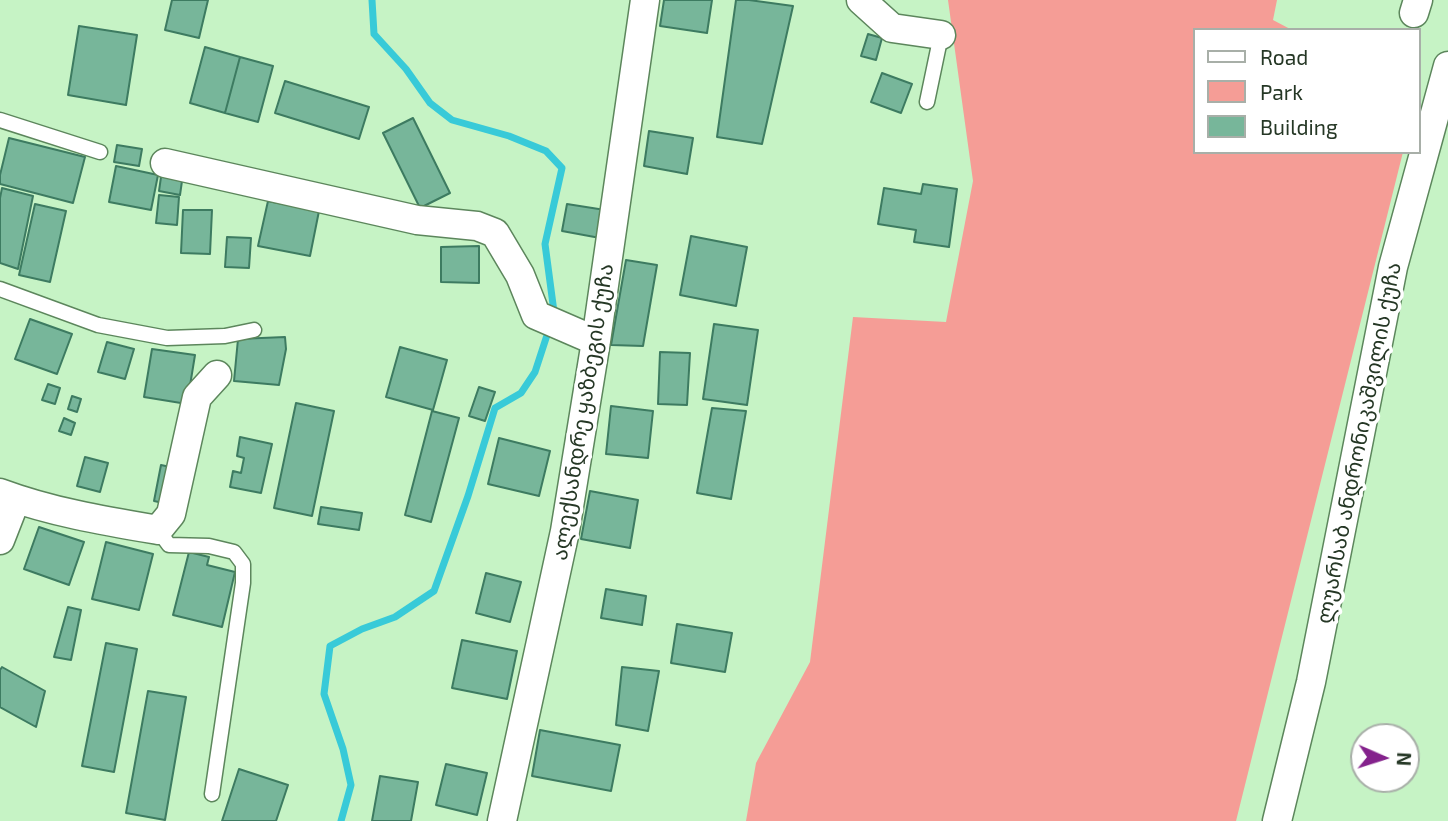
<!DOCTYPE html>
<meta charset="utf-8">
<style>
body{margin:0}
#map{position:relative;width:1448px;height:821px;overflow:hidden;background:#c6f3c5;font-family:"Exo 2",sans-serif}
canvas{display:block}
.legend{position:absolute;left:1193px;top:28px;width:228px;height:126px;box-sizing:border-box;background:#fff;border:2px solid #a8afa8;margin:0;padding:9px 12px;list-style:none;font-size:21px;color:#253725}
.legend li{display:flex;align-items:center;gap:14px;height:35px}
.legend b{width:35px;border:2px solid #a8afa8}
.north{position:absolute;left:1350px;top:723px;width:70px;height:70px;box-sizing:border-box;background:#fff;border:2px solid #a8afa8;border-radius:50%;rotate:93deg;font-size:19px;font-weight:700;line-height:28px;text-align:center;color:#253725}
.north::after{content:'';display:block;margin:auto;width:24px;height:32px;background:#84228c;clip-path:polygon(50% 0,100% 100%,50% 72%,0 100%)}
</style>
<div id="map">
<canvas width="1448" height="821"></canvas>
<ul class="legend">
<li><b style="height:9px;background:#fff"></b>Road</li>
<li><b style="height:19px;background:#f59d96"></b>Park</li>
<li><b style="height:19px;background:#77b69a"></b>Building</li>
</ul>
<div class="north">N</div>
</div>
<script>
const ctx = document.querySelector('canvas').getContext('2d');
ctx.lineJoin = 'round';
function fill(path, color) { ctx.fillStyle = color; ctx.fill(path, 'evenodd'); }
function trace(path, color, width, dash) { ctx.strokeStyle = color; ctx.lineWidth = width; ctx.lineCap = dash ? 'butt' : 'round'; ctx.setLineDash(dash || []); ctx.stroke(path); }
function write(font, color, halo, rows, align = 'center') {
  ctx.font = font + ' "Exo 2","Noto Sans Georgian",sans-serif'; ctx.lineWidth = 7; ctx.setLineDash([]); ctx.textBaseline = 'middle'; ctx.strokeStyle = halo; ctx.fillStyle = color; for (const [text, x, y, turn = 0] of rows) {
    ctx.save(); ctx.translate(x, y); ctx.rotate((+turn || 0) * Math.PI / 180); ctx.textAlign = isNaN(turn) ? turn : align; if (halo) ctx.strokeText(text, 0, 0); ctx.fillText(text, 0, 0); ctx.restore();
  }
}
fill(new Path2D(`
 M948,0H1277L1273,20L1292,30H1194V152H1403L1236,821H746L756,763L810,662L853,317L946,322L973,181Z`), '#f59d96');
trace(new Path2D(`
 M372,0L374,34L406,69L430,103L452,120L509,136L546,151L562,168L545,244L554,312L553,315
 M341,821L351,785L343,749L324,694L330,646L362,629L395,617L434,591L468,496L495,408L521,393L535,372L550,326`), '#38cad8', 7);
const building = new Path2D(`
 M172,0H208L199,38L165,30Z
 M664,0H712L707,33L660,26Z
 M736,0H749L793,6L762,144L717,137Z
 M79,26L137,35L126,105L68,95Z
 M868,34L882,38L876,60L861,56Z
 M205,47L240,57L225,113L190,103Z
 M240,57L273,66L258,122L225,113Z
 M882,73L912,84L901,113L871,102Z
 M285,81L369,107L359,139L275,113Z
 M413,118L450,193L420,208L383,133Z
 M649,131L693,138L687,174L644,166Z
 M9,138L85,157L73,203L0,184V175Z
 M117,145L142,149L139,166L114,162Z
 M116,166L158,175L151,210L109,202Z
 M162,170L183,174L180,195L159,191Z
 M923,184L957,189L949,247L914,242L916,230L878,224L884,188L921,194Z
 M2,188L33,196L18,269L0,263V198Z
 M159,195L179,197L177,225L156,223Z
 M268,201L319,211L310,256L258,246Z
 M35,204L66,211L50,282L19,275Z
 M567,204L605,210L600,238L562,231Z
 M183,210H212L210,254L181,253Z
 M691,236L747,247L736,306L680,295Z
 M227,237L251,238L249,268L225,267Z
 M479,246V283L441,282V247Z
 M626,260L657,265L643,346L611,345Z
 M30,319L72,334L57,374L15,359Z
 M714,324L758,330L747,405L703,399Z
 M285,337L286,349L279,385L234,381L238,339Z
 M107,342L134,349L125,379L98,372Z
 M400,347L447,360L433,410L386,397Z
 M152,349L195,355L187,404L144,397Z
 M660,352L690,353L687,405L658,404Z
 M48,384L60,388L55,404L42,400Z
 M479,387L495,392L485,421L469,416Z
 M72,396L81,399L77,412L68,409Z
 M296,403L334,411L312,516L274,508Z
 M611,406L653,411L648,458L606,454Z
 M712,408L746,411L731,499L697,493Z
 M432,411L459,418L431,522L405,515Z
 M64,418L75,423L71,435L59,431Z
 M240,437L272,444L261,493L230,487L233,471L241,473L244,458L237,456Z
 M499,438L550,451L539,496L488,484Z
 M85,457L108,463L100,492L77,486Z
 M161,465L175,468L168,504L154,501Z
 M590,491L638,500L630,548L581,539Z
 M321,507L362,513L359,530L318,524Z
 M39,527L84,542L69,585L24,569Z
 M106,542L153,554L139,610L92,599Z
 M189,552L209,557L207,565L235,572L222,627L173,615Z
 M486,573L521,582L510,622L476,613Z
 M606,589L646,596L642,625L601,618Z
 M68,607L81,610L71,660L54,657Z
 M677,624L732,633L725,672L671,663Z
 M462,640L517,651L507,699L452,688Z
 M106,643L137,649L114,772L82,766Z
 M2,667L45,691L36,727L0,707V670Z
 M622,667L659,671L648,731L616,725Z
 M148,691L186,697L165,820L126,813Z
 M540,730L620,745L611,791L532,776Z
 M446,764L487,773L477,815L436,805Z
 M239,769L288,785L276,821H222Z
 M380,776L418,782L411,821H372Z`);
fill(building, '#77b69a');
trace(building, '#3d7b61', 2);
const lane = new Path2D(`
 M927,102L941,35
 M0,120L100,152
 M0,289L98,325L167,338L225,336L254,330
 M158,530L169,545L209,546L234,552L243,564V583L212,794`);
const street = new Path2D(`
 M861,0L892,28L941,35
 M1414,13L1418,0
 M165,163L417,220L477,226L495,233L520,275L536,315L596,341
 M0,493C51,512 105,521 158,530L171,514L197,397L217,375
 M0,540L16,499
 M502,821L565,531L596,341L645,0
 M1277,821L1311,682L1393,267L1448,66`);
trace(lane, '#5c865c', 17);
trace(street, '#5c865c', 31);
trace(lane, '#fff', 14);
trace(street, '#fff', 28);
write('21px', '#253725', '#fff', [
 ["ალექსანდრე ყაზბეგის ქუჩა",583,412,-81],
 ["ლუარსაბ ანდრონიკაშვილის ქუჩა",1359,443,-79]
]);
</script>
